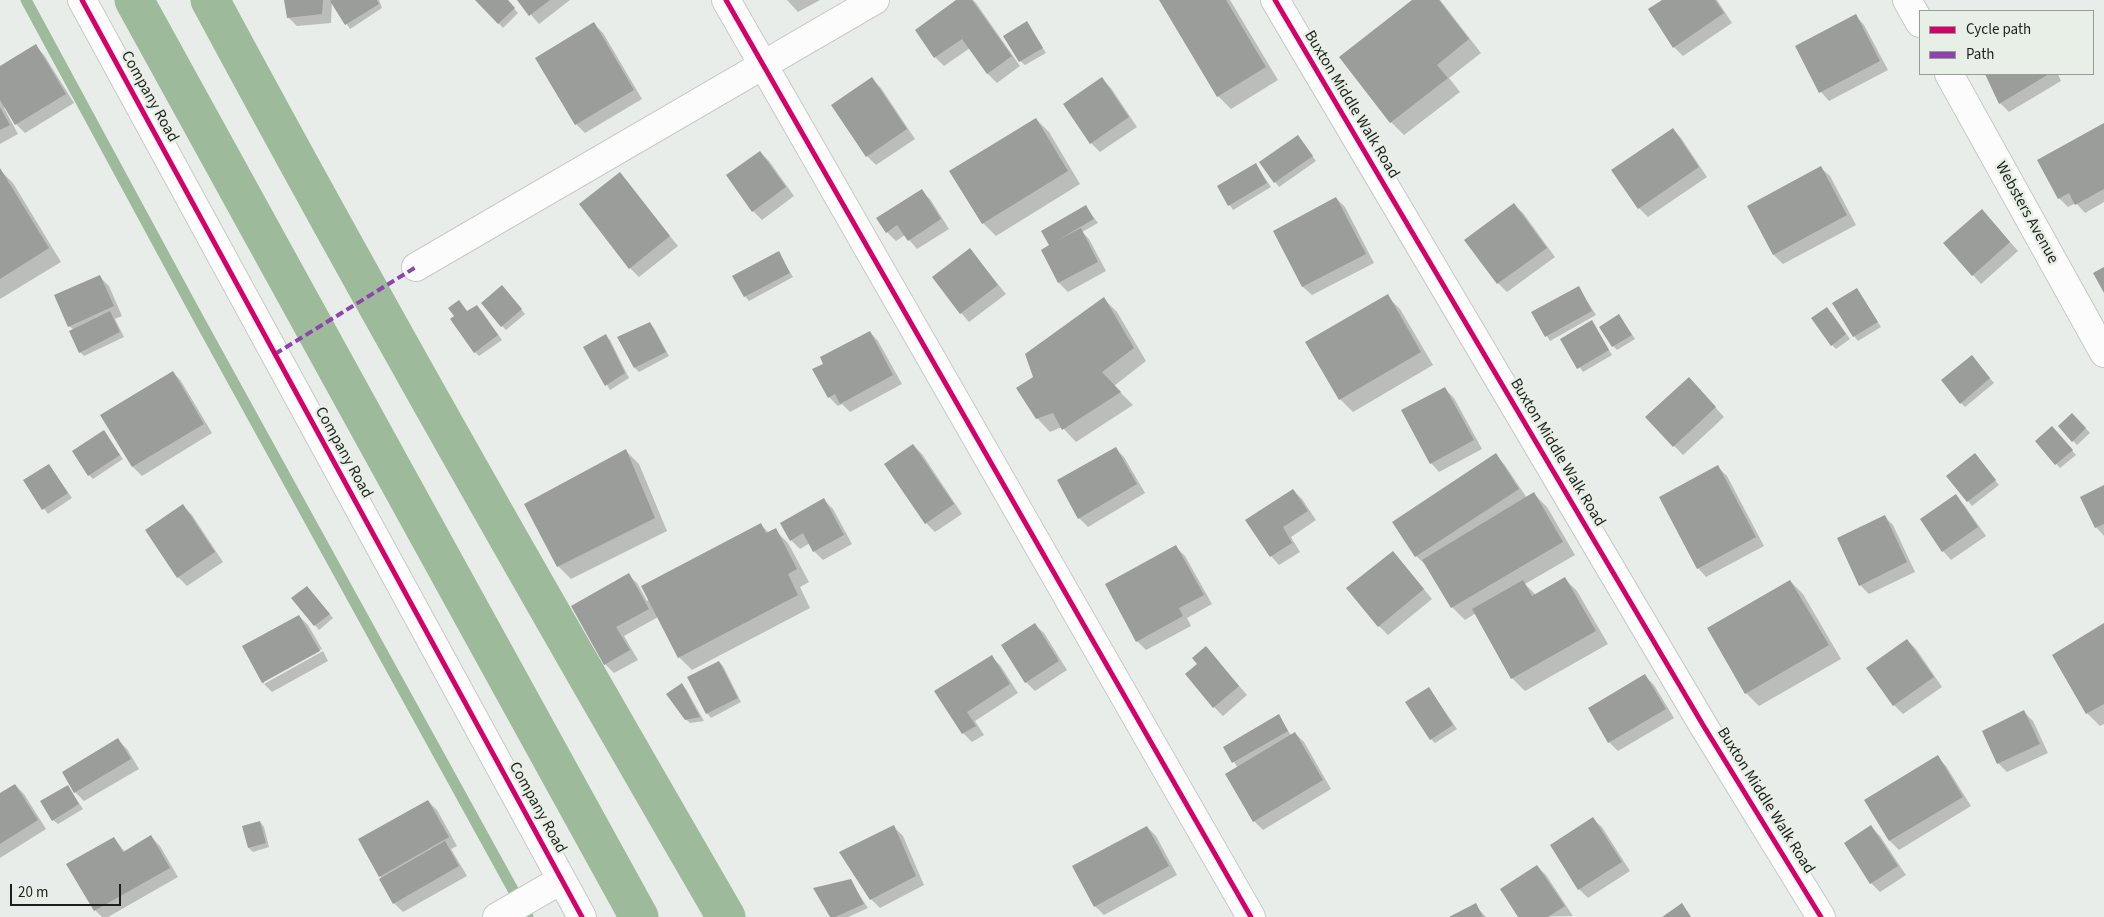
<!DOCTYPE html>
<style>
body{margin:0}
#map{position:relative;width:2104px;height:917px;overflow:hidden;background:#e9ede9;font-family:"Source Sans 3",sans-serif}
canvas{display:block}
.legend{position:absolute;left:1919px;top:10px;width:175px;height:65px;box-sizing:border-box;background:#e8efe7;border:1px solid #979c96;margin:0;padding:6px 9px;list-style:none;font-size:15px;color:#1d1f1c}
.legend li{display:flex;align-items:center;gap:10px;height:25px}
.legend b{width:25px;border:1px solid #979c96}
.scale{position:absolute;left:10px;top:884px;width:111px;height:22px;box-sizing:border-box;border:2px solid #1d1f1c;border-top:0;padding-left:6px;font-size:15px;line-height:18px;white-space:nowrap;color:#1d1f1c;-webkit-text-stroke:4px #e8efe7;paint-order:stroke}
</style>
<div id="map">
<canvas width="2104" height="917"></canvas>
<ul class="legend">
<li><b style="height:6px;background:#d6006c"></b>Cycle path</li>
<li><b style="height:6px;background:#8e44ad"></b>Path</li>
</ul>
<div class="scale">20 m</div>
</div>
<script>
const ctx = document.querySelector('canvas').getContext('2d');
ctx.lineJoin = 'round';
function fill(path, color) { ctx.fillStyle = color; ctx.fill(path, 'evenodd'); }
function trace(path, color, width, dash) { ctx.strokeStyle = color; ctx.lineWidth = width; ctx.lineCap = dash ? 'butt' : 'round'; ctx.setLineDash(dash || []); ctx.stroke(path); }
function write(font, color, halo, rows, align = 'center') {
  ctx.font = font + ' "Source Sans 3",sans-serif'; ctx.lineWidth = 5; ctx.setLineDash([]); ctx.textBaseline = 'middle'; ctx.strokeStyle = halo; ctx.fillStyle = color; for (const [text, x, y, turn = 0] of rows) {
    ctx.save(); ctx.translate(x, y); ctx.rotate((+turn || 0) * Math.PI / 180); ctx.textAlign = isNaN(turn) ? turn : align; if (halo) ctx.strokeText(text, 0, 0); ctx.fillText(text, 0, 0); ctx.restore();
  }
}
fill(new Path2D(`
 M286,0H379L382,8L350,29L332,2L331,23L297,26L288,17Z
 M477,0H506L518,13L503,28Z
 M518,0H570L539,24Z
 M787,0H820L798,12Z
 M959,0H973L976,3L1020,66L997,83L988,74L970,48L944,66L935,57L916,30Z
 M1161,0H1230L1278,80L1231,109L1218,96Z
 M1415,0H1440L1481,53L1449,78L1460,92L1404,135L1391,122Z
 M1664,0H1717L1732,23L1683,56L1674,47L1649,10Z
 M1856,16L1864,25L1888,70L1829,101L1821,92L1796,47Z
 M1027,23L1046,53L1025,65L1020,61Z
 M594,24L603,33L642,99L585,133L576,124L536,59Z
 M35,46L44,55L74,103L25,133L16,124L6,107L4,108L18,134L0,144V67Z
 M1986,74H2058L2061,81L2009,112L2000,103Z
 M872,79L881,88L915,139L876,165L867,156Z
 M1102,79L1111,88L1137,127L1100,152L1091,143Z
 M1036,119L1049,132L1080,184L996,236L983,223Z
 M2104,125V202L2085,213L2076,203L2068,207L2059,198Z
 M1673,129L1681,138L1707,177L1648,217L1639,208Z
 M1298,137L1316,161L1279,187L1261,163Z
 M760,152L769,161L794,196L762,220L753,211Z
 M1256,165L1271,187L1233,210L1218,187Z
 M1821,168L1830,176L1856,225L1783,264L1774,255L1749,207Z
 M0,170L13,183L61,262L0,299Z
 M620,174L678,246L639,277L630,268Z
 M921,191L930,199L949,229L917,249L905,235L896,241L887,232Z
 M1336,198L1345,207L1374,263L1312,295L1303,287L1274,231Z
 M1514,205L1523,213L1555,257L1507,292L1498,283L1466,240Z
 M1086,207L1098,223L1082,232L1089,239L1106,271L1068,292L1059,283L1042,250L1052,245Z
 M1991,220L2018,251L1981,284L1973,275Z
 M970,250L1006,294L969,322L961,313Z
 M778,253L793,277L749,301L745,296Z
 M100,277L109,286L122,316L115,319L124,337L84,356L80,352L74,330L69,326Z
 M1579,288L1596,315L1550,341L1533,313Z
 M1857,290L1881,327L1858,341L1854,336Z
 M506,291L525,314L506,330L502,326Z
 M1387,296L1400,309L1433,365L1353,412L1340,399Z
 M1104,299L1117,312L1146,361L1114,386L1133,405L1076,442L1062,427L1050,432L1037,418L1034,377Z
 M481,310L502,340L479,356L475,352L468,313Z
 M1831,312L1850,339L1836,349L1832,345Z
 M1619,315L1635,339L1617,350L1613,346Z
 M1592,322L1612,355L1583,372L1561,339Z
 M650,324L654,328L669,356L639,372L635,368Z
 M870,332L878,341L902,384L850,412L842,404L838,406L829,397L825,364Z
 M606,336L610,340L629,378L610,390L585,348Z
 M1976,361L1994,383L1965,407L1961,403Z
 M173,372L181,381L212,433L142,476L133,467L102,415Z
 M1697,387L1724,417L1683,455L1646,417Z
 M1445,389L1454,398L1482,449L1439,472L1431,463Z
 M2072,414L2090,433L2077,445L2059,426Z
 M103,431L123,459L93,479L89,475Z
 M2056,432L2076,455L2060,468L2036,441Z
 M913,445L922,454L962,514L935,532L926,523Z
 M1115,448L1124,457L1145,493L1088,527L1079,518Z
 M626,451L639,464L667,531L571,579L558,566Z
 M1495,455L1504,464L1527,498L1534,494L1547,507L1575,555L1525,584L1536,595L1564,578L1577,591L1608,644L1525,691L1512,678L1476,613L1465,620L1452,607L1426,565L1416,556L1394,522Z
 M1979,459L1999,485L1972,506L1948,476Z
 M49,465L72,498L48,514L25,481Z
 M1718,467L1727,476L1764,546L1706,577L1698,568Z
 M2104,486V536L2096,527Z
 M1293,490L1302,499L1316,520L1291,537L1300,552L1279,565L1271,556Z
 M1956,496L1964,505L1986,536L1951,560L1943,551Z
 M824,500L833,509L852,544L823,560L814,551L810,543L800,549L791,540Z
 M183,506L192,515L223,562L187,586L178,577Z
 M1884,516L1893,525L1915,572L1869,594L1860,585Z
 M761,525L769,533L775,530L788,543L809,582L800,587L810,608L692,670L679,657L658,617L624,636L638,660L614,673L605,664L573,606L628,575L637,583L647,601Z
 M1176,547L1185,556L1212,604L1187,618L1191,626L1146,650L1137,641L1106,585Z
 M1393,552L1432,599L1388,635L1379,626Z
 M1790,581L1803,594L1841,659L1759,706L1746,693L1709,628Z
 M311,592L333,618L319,630L293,599Z
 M299,616L308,625L322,649L264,681V684L323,651L328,661L272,692L263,683L243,647Z
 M1035,625L1044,633L1067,670L1035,691L1026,682Z
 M2104,625V724L2100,726L2087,713Z
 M1907,640L1916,649L1942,687L1903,714L1894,705Z
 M991,657L1000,665L1018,693L975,721L984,735L972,742L963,733L936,692Z
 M1214,657L1247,695L1223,716L1214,707Z
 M719,662L723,666L741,702L711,718L707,713Z
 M1645,676L1654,685L1674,718L1618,751L1609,742L1590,708Z
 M682,685L686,689L704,721L690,723L686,719Z
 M1429,688L1457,729L1435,743L1431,739Z
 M2024,712L2033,721L2048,753L2007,772L1998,763Z
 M1278,716L1291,735L1295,733L1304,742L1331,789L1263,830L1254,821L1238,768L1224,747Z
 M118,740L127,749L139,769L84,801L75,792Z
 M1937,757L1946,766L1971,806L1899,850L1890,841L1866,800Z
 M15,785L24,794L46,829L0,858V795Z
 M68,787L83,809L58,824L53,820Z
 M428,801L437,810L457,846L451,849L467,876L403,912L394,903L380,876Z
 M1593,819L1602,827L1630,871L1588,898L1579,889Z
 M260,822L264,827L269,847L253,852L249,848Z
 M894,827L903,836L924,885L880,908L871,899Z
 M1147,827L1156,836L1177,875L1104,915L1095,906Z
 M1871,827L1880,836L1906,875L1880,892L1871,883Z
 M151,837L160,846L178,877L108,917H102L95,910L114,838L125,852Z
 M1537,866L1546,875L1573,916L1520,917Z
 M850,881L868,908L848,917H832Z
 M1475,905L1486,917H1452Z`), '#0003');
trace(new Path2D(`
 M26,0L196,314L528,917`), '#9dba9a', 11);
trace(new Path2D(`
 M134,0L639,917
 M210,0C376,309 550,613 726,917`), '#9dba9a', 39);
fill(new Path2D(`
 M284,0H323L322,14L287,18Z
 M332,0H377L379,4L345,25L330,1Z
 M475,0H508L515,8L498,24Z
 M517,0H550L529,16Z
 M956,0H972L1012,56L987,74L962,39L934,58L915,30Z
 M1159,0H1226L1266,67L1217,97Z
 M1412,0H1439L1469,39L1437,65L1448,78L1390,123L1339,57Z
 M1662,0H1715L1724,13L1673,48L1648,9Z
 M1856,14L1880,61L1819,93L1795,46Z
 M1027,21L1043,48L1019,62L1003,36Z
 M594,22L634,90L575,125L535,58Z
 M36,44L66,94L15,125L0,100V66Z
 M1985,74H2049L1999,104Z
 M872,77L907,129L866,157L831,105Z
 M1102,77L1129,117L1090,144L1063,104Z
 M0,107L10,125L0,130Z
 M1036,118L1068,171L982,224L949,171Z
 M2104,123V189L2075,205L2069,193L2058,199L2037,160Z
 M1673,128L1699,167L1638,209L1611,170Z
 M1298,135L1313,156L1274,183L1259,162Z
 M760,151L786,187L752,212L726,175Z
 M1256,163L1267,183L1228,206L1217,186Z
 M1821,166L1847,215L1773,255L1747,206Z
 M0,168L49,248L0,279Z
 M620,172L670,236L629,269L579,204Z
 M922,189L941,219L908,241L897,225L886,233L876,218Z
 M1336,197L1366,254L1302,287L1273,231Z
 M1514,203L1547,248L1497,284L1464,240Z
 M1086,205L1094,219L1056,241L1081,228L1098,262L1058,283L1041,250L1049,245L1041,231Z
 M1982,209L2010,242L1972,276L1943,243Z
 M970,248L998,285L960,314L932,277Z
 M779,251L790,273L744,297L732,276Z
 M2104,267V293L2093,273Z
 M100,275L114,306L68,327L54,295Z
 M502,285L522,309L501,327L481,303Z
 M1579,286L1592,311L1545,337L1531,312Z
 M1857,288L1878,322L1853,337L1832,303Z
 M1388,294L1421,352L1339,400L1305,342Z
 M1104,297L1134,348L1102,372L1121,392L1062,430L1053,413L1036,419L1016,388L1033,377L1025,354Z
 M459,300L467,311L477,305L498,335L474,353L450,319L454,316L448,308Z
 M1827,307L1846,334L1831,346L1811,318Z
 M110,311L120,332L79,353L69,331Z
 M1619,314L1632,335L1612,347L1599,327Z
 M1592,320L1609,350L1577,369L1560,339Z
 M650,322L666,352L634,368L617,337Z
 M870,331L893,375L840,404L835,394L828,398L812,369L823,364L820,357Z
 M606,334L625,373L605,386L583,347Z
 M1972,355L1990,378L1960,404L1941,380Z
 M173,371L204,424L132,467L100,415Z
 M1689,377L1716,407L1673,447L1645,417Z
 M1445,387L1474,440L1430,464L1401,410Z
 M2072,413L2086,428L2072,442L2058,426Z
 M2052,426L2073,450L2055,465L2035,441Z
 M104,430L120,455L88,476L72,451Z
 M913,444L954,504L925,524L884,464Z
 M1116,447L1137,484L1078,519L1057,480Z
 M626,449L655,518L557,567L524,504Z
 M1496,453L1519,489L1415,557L1392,522Z
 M1975,453L1996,480L1967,502L1946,476Z
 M49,464L68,493L42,510L23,480Z
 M1718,465L1756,537L1697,569L1659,497Z
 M2104,485V524L2095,528L2080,497Z
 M1293,489L1308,511L1283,527L1292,543L1270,557L1245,520Z
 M1534,492L1563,542L1451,608L1422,560Z
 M1956,494L1978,527L1942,552L1920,519Z
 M824,498L844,535L813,552L803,533L790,541L780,523Z
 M183,504L215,552L177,578L145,530Z
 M1885,515L1907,562L1859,586L1837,538Z
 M761,523L766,533L776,528L797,569L788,574L798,595L678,658L641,586Z
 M1176,545L1204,595L1179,608L1183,616L1136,642L1105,584Z
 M1393,551L1424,589L1378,627L1346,588Z
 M629,573L649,609L616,627L630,650L604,665L571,606Z
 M1565,577L1596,631L1511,679L1472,609L1523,580L1532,596Z
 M1790,580L1829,645L1745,694L1707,628Z
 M307,586L330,614L314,626L291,598Z
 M299,615L320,651L262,683L242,646Z
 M1035,623L1059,661L1025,683L1001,645Z
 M2104,623V704L2086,714L2052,655Z
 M1907,639L1934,677L1893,706L1866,668Z
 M1206,646L1239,686L1213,708L1185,674L1197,664L1192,658Z
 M992,655L1010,684L967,712L976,726L962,734L934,691Z
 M719,661L738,698L706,714L687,677Z
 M1645,674L1666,709L1608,743L1588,708Z
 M682,683L700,717L685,720L666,694Z
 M1429,687L1453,725L1430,740L1405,702Z
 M2024,710L2040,744L1997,764L1982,731Z
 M1279,714L1288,731L1232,763L1223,747Z
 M1295,732L1323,780L1253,822L1225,774Z
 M118,738L131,759L74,793L62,772Z
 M1938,755L1963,797L1889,841L1864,800Z
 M15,784L38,820L0,844V793Z
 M68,785L79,804L52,821L40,801Z
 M428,800L449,837L379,877L358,839Z
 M1593,817L1622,862L1578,890L1550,845Z
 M260,821L266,843L248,848L242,826Z
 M894,825L916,876L870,900L839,852Z
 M1871,825L1898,866L1870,884L1844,843Z
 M1147,826L1169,866L1094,907L1072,866Z
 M151,835L170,868L94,911L66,864L114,837L123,852Z
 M445,841L459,866L393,904L379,879Z
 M1537,865L1565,906L1548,917H1518L1500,889Z
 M851,879L864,904L835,917H830L813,888Z
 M1476,903L1483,917H1449Z
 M1682,903L1691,917H1662Z`), '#9a9d99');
const minor = new Path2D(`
 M82,0L582,917
 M726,0L1251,917
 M1275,0L1703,725L1821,917
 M1907,0L1920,23
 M1949,74L2104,353
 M416,267L875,0
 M497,917L561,880`);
trace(minor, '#c7cbc7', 30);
trace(minor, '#fcfcfc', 28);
trace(new Path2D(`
 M275,354L416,267`), '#8e44ad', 4, [8, 4]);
trace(new Path2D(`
 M82,0L582,917
 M726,0L1251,917
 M1275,0L1703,725L1821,917`), '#d6006c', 5);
write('16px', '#1d1f1c', '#e8efe7', [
 ["Company Road",149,97,61],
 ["Buxton Middle Walk Road",1351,105,59],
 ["Websters Avenue",2026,213,61],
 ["Company Road",343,453,61],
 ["Buxton Middle Walk Road",1557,453,59],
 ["Buxton Middle Walk Road",1765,801,58],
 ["Company Road",537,808,61]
]);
</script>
